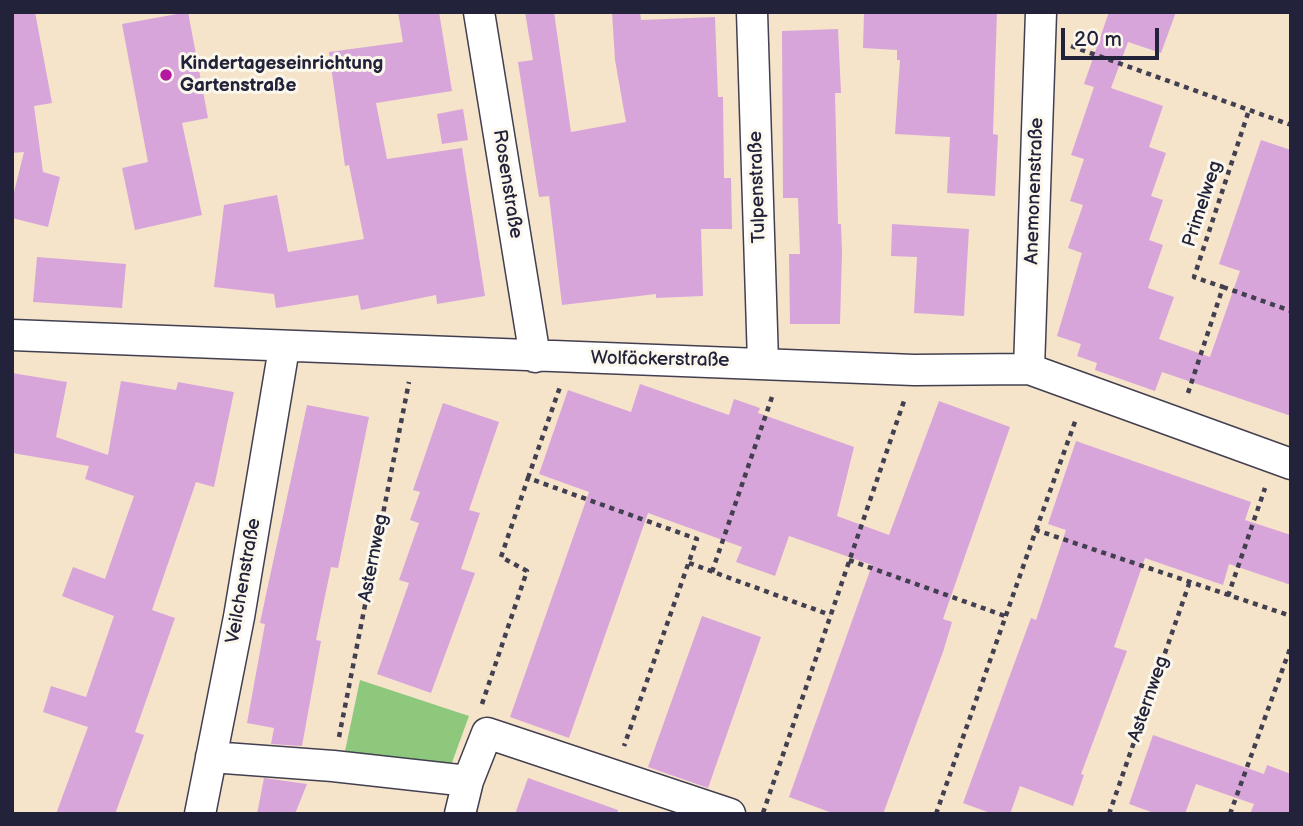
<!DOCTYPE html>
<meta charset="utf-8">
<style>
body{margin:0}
#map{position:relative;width:1303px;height:826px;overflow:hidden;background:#f5e4ca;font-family:"Balsamiq Sans",sans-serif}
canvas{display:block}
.frame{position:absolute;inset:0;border:14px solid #22223b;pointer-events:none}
.scale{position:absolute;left:1061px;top:28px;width:98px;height:32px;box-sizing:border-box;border:4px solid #22223b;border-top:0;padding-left:9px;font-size:21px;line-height:24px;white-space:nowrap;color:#22223b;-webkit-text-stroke:5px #fbf7ec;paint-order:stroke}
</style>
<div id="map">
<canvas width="1303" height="826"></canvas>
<div class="frame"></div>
<div class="scale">20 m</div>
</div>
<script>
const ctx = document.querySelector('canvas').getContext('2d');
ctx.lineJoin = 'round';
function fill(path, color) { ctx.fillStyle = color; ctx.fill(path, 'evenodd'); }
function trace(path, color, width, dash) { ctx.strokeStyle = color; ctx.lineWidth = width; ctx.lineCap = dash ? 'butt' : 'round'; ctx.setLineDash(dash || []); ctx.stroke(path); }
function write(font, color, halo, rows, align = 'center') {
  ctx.font = font + ' "Balsamiq Sans",sans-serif'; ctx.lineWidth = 6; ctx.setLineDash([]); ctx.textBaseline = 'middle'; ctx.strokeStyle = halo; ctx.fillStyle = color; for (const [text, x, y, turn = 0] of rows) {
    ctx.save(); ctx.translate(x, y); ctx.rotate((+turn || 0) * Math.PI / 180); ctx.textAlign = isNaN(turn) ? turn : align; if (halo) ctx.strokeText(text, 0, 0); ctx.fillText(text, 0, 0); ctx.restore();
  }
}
fill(new Path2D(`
 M360,680L469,716L450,768L344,756Z`), '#8dc87d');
fill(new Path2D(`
 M12,12H35L52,103L34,106L43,172L60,177L48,227L12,218V200L24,152L12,153Z
 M188,12L208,118L182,123L202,215L135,230L122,168L148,162L122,24Z
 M398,12H439L452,91L376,103L387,159L462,148L485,296L437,304L436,295L361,310L358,295L276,308L274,294L214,287L224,205L277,195L288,252L364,239L349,165L345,166L329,52L403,42Z
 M525,12H554L571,132L626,122L615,60L612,12H640L641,20L715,17L718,97H723L724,178H731L732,229H701L703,296L656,298V294L562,305L549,196L539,197L518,62L533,60Z
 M864,12H997L993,134L998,135L995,196L947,193L950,137L895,134L900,60H897V50L863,48Z
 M1109,12H1176L1161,53L1128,42L1111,88L1163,106L1149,147L1166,153L1151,196L1163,200L1149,240L1163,245L1148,288L1174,297L1159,339L1210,357L1240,271L1219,264L1261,140L1291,150V416L1162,372L1155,391L1095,370L1097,363L1077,356L1081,344L1057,336L1082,253L1068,248L1083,205L1070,201L1084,159L1071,155L1094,87L1084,84Z
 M838,29L841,93H835L838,224H841L842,253L840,324H790L789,254H800L798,198H783L782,31Z
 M463,109L468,140L442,144L437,114Z
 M892,224L969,229L964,316L914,313L917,257L891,256Z
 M37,257L126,264L122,308L33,302Z
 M12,373L67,382L56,437L108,455L121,381L176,390L178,382L234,392L214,487L196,482L152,610L175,618L135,732L144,735L115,814H56L88,727L43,712L51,686L86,697L114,616L62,596L73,567L105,579L134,496L85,479L89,466L12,453Z
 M640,384L729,415L734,399L760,408L758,413L854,447L837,516L889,535L939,401L1010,427L943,619L952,622L943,652L883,814H835L789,797L872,565L789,536L775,576L736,562L742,547L648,513L569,738L510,717L589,492L539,474L568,390L631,412Z
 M443,403L499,422L469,510L480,513L461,569L475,573L431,693L377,674L409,583L399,580L419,523L410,520L420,492L413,490Z
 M307,405L369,417L338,568L331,567L316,640L321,641L302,746L271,744L274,728L247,723L265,624L260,623L267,590Z
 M1076,441L1251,502L1245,520L1291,535V585L1229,564L1223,585L1145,558L1114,647L1127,651L1081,774L1084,775L1073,806L1020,786L1010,814H993L963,803L1031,618L1036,620L1066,530L1048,524Z
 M702,616L761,637L708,788L648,767Z
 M1153,735L1264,774L1267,765L1291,774V814H1250L1254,804L1196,784L1185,814H1157L1129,804Z
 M264,778L307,784L295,814H257Z
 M528,778L618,810L617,814H515Z`), '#d8a5da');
const minor = new Path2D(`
 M479,12L535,357
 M752,12L763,362
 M12,335L914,370L1029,369L1291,464
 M1029,369L1041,12
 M211,757L333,766L468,781
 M200,814L239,617L284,348
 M460,814L468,781L487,733L730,814`);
trace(minor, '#423f50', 33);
trace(new Path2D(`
 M1071,46L1291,125
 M1223,287L1291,311
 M1188,393L1223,287L1194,277L1249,110
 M528,478L560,387
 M1036,530L1076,419
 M849,560L1005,616
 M689,563L830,615
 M712,572L773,394
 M1228,596L1265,488
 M482,704L527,571L501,557L528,478L697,539L624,746
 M339,737L409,382
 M763,813L904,401
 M936,814L1036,530L1291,616
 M1109,814L1189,584
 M1230,814L1291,646`), '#423f50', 4.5, [5, 5]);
trace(minor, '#fff', 30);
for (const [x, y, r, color] of [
 [166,75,7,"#b5179e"]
]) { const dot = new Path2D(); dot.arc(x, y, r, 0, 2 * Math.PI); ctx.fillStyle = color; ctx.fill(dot); trace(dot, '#fbf7ec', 2.5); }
write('bold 19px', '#22223b', '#fbf7ec', [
 ["Kindertageseinrichtung",180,64],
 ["Gartenstraße",180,86]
], 'left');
write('19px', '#22223b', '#fbf7ec', [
 ["Rosenstraße",507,184,81],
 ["Tulpenstraße",758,187,-92],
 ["Anemonenstraße",1035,191,-88],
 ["Primelweg",1203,204,-72],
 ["Wolfäckerstraße",660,360,1],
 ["Asternweg",374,558,-79],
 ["Veilchenstraße",244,581,-80],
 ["Asternweg",1149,699,-71]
]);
</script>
